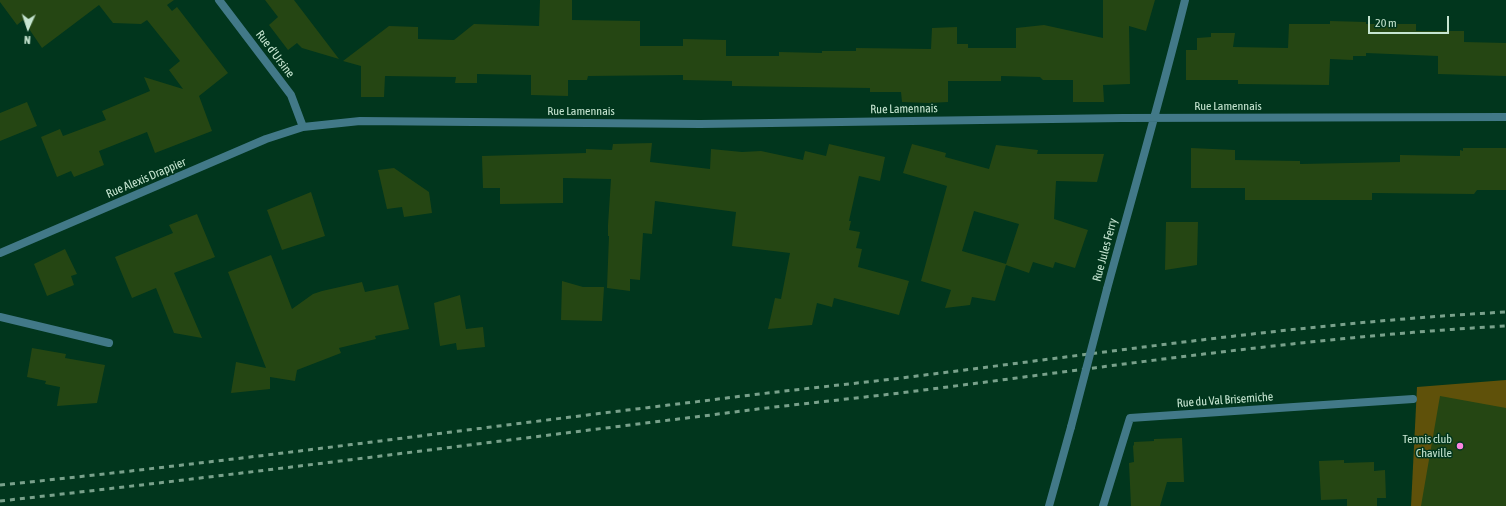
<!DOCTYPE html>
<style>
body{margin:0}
#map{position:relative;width:1506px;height:506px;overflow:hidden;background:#01361d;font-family:"Asap Condensed",sans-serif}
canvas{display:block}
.north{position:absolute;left:8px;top:8px;width:40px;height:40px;-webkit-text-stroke:3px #01361d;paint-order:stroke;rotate:183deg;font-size:11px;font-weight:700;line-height:16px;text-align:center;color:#c6e5d1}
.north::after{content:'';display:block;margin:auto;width:14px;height:18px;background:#c6e5d1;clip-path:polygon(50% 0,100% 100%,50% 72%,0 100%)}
.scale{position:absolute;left:1368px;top:16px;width:81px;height:18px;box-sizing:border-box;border:2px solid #c6e5d1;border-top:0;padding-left:5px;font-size:12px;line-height:14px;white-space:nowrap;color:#c6e5d1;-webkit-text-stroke:3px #01361d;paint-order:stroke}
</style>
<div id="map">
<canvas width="1506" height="506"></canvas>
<div class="north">N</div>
<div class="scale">20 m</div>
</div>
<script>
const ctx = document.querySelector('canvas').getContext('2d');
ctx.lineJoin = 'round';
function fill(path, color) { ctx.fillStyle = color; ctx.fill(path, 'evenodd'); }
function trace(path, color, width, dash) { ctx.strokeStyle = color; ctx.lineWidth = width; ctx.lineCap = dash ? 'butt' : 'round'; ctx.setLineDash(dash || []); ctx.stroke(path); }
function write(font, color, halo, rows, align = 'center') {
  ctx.font = font + ' "Asap Condensed",sans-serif'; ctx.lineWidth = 3; ctx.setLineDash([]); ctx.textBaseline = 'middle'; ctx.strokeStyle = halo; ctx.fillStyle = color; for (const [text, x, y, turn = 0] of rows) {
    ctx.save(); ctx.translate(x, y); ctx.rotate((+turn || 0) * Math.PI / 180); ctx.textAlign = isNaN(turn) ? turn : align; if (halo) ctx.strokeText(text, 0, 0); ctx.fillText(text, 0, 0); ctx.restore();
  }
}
fill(new Path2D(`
 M1506,380V506H1411L1417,387Z`), '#5f510a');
fill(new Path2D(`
 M0,0H174L167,5L172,11L177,7L228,73L199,96L212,131L155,153L147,132L99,151L104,165L74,177L71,171L57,177L41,137L60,129L63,136L106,120L102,111L150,91L144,77L183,89L169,70L180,61L147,20L141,24L113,23L99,5L42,48L23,20L17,25L0,2Z
 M265,0H294L339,59L302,48L297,43L288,50L269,25L278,17Z
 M540,0H572V20L640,21V46H683V39L726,40V56H779V52L822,53V51H856V48L931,49L932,28L957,27V44H968V48H1016V28L1044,25L1103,38V0H1155L1146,31L1129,26L1130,84L1103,85L1104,102H1073V80H1043L1040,77L1001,76V81H948V102L929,103L902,102L901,92H870V88L732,86V81L683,80V75L588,76L587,80H568V96L531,95V75L477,74V83H455L456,77L385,76L384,97H361V66L343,61L389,26L418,27V39L454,40L474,24L539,26Z
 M1330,21L1366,22V24H1416V31H1464V42L1506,43V76L1438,74V56L1366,53V56H1353V60L1330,59L1329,85L1238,84V80H1186V50H1197V38L1211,37V33H1235L1233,47L1288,48L1289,24H1330Z
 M27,102L37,126L0,141V113Z
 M652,143L650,162L710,169L711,149L742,152L761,151L803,160L805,151L826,156L829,144L885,157L880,181L859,176L849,221H851L849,230L860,232L856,248L862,249L858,267L909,281L899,315L834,298L832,307L817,303L812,325L768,329L775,298L781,299L790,253L732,246L736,212L655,201L652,234L643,233L640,280L630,279V291L607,288L609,236H608V225L611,179L563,178V203L500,204V188H483L482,156L586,153V149L612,150L613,144Z
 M912,144L946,153L945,157L989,169L996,145L1038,150L1037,154H1104L1097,182L1056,181L1054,219L1088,230L1075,268L1055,262L1053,268L1033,262L1029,273L1006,265L995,301L972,297L970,305L945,308L951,290L921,281L947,186L903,173ZM974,211L1019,224L1006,264L962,251Z
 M1191,148L1235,150V160L1300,161V164L1400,162V155L1460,156V150L1463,151V148H1506V190H1477L1474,194L1372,193V200H1245V188H1191Z
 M394,168L429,192L432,213L404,217L402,207L387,209L378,170Z
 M311,192L325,236L282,250L267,210Z
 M197,214L215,257L174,273L202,338L174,333L156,288L132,298L115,257L173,233L169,225Z
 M1166,222H1198L1197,265L1165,270Z
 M65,249L77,274L71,276L74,285L47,296L34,264Z
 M271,255L292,309L313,294L322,291L362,282L365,292L398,285L409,329L375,336L376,339L339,348L341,353L297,370L295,381L270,377V389L231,393L236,362L266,368L228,272Z
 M562,281L583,287H604L602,321L561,320Z
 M460,295L466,329L483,327L485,347L457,350L456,343L440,346L434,303Z
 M32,348L66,354L65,358L105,365L97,403L57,406L60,387L45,384L46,381L27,377Z
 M1440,396L1506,408V506H1421Z
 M1182,438L1184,482H1167L1160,506H1131L1129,463L1134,462L1133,446L1134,445V442L1154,441V439Z
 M1344,460V463L1374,462V471L1385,470L1386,498H1377V506H1347V499L1321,500L1319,461Z`), '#254613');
trace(new Path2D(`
 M219,0L291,95L303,127
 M0,253L266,139L303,127L360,121L700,124L1122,118L1506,117
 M1107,289C1133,193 1161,97 1185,0
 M0,317L109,343
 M1049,506L1071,427
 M1103,506L1130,418L1413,399`), '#427988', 8);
trace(new Path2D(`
 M0,485C238,461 474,428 711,400C772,392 832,386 893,379C1097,354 1300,323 1506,312
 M0,501C237,475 474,444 711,415C777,406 842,400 908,392C1107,367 1306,337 1506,326`), '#79a18b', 3, [5, 5]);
trace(new Path2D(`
 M1071,427L1107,289`), '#427988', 8);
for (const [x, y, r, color] of [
 [1460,446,4,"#fd86e2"]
]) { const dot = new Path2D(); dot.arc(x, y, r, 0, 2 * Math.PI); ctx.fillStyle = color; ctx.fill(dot); trace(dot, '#01361d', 1.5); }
write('12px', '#c6e5d1', '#01361d', [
 ["Rue d'Ursine",275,54,53],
 ["Rue Lamennais",1228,106],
 ["Rue Lamennais",904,109,-1],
 ["Rue Lamennais",581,111],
 ["Rue Alexis Drappier",146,178,-23],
 ["Rue Jules Ferry",1105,250,-75],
 ["Rue du Val Brisemiche",1225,400,-4]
]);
write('12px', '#c6e5d1', '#01361d', [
 ["Tennis club",1452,439],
 ["Chaville",1452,453]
], 'right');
</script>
